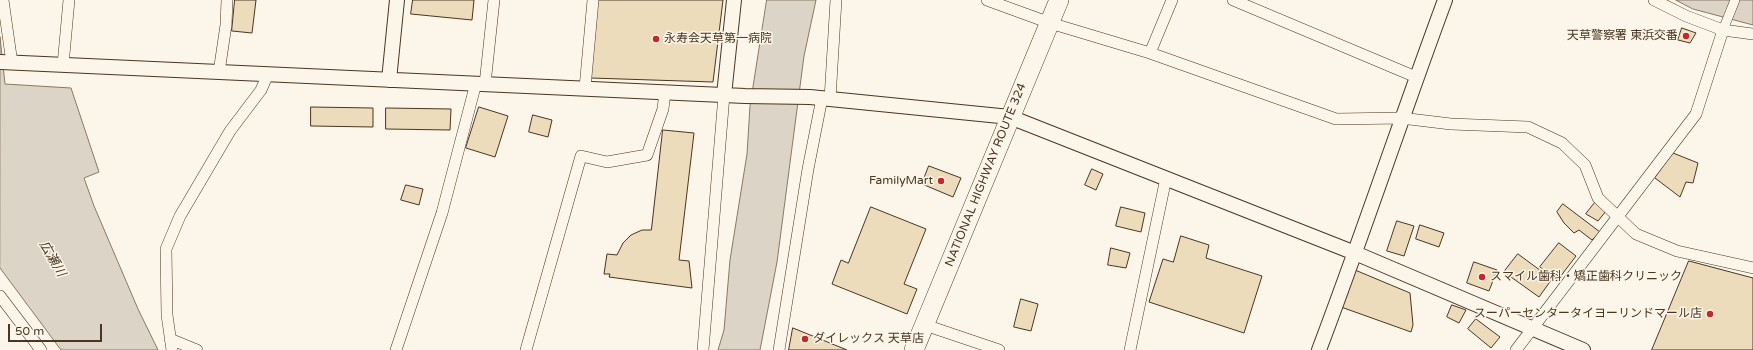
<!DOCTYPE html>
<meta charset="utf-8">
<style>
body{margin:0}
#map{position:relative;width:1753px;height:350px;overflow:hidden;background:#fbf6e9;font-family:"Varela Round",sans-serif}
canvas{display:block}
.scale{position:absolute;left:8px;top:324px;width:94px;height:18px;box-sizing:border-box;border:2px solid #4a3520;border-top:0;padding-left:5px;font-size:12px;line-height:14px;white-space:nowrap;color:#4a3520;-webkit-text-stroke:3px #fbf6e9;paint-order:stroke}
</style>
<div id="map">
<canvas width="1753" height="350"></canvas>
<div class="scale">50 m</div>
</div>
<script>
const ctx = document.querySelector('canvas').getContext('2d');
ctx.lineJoin = 'round';
function fill(path, color) { ctx.fillStyle = color; ctx.fill(path, 'evenodd'); }
function trace(path, color, width, dash) { ctx.strokeStyle = color; ctx.lineWidth = width; ctx.lineCap = dash ? 'butt' : 'round'; ctx.setLineDash(dash || []); ctx.stroke(path); }
function write(font, color, halo, rows, align = 'center') {
  ctx.font = font + ' "Varela Round","Noto Sans JP",sans-serif'; ctx.lineWidth = 3; ctx.setLineDash([]); ctx.textBaseline = 'middle'; ctx.strokeStyle = halo; ctx.fillStyle = color; for (const [text, x, y, turn = 0] of rows) {
    ctx.save(); ctx.translate(x, y); ctx.rotate((+turn || 0) * Math.PI / 180); ctx.textAlign = isNaN(turn) ? turn : align; if (halo) ctx.strokeText(text, 0, 0); ctx.fillText(text, 0, 0); ctx.restore();
  }
}
const water = new Path2D(`
 M767,0H816L804,56L777,262L760,350H718L724,330L730,260L747,154L750,106Z
 M1676,0H1753V25L1693,9Z
 M0,37L5,84L71,88L99,172L84,178L94,206L138,309L158,350H61L0,268Z`);
fill(water, '#dcd4c6');
trace(water, '#887966', 1);
const building = new Path2D(`
 M235,0H256L252,33L232,31Z
 M413,0H474L472,20L411,14Z
 M598,0H723L713,82L591,78Z
 M1682,28L1696,33L1690,43L1678,40Z
 M311,107L373,108V127L311,126Z
 M479,107L508,116L495,157L466,148Z
 M386,108L451,109L450,130L386,129Z
 M533,115L552,120L548,137L529,132Z
 M663,130L694,133L679,260L689,261L692,288L609,277L610,274H604L607,254L617,255L623,243L631,235L642,230H651Z
 M1673,153L1698,163L1693,183L1686,182L1680,197L1655,178Z
 M929,166L961,178L953,197L922,184Z
 M1092,169L1103,174L1096,190L1085,185Z
 M406,185L423,189L419,205L401,200Z
 M1597,200L1606,211L1598,221L1586,214Z
 M1563,204L1600,232L1592,240L1579,230L1574,233L1564,223L1557,212Z
 M871,207L926,229L904,284L917,289L907,314L832,284L841,260L848,263Z
 M1121,207L1145,213L1141,232L1116,226Z
 M1397,221L1414,226L1404,256L1387,251Z
 M1420,225L1444,233L1439,247L1416,239Z
 M1181,236L1209,245L1206,258L1262,276L1244,333L1149,302L1163,259L1173,262Z
 M1559,243L1576,256L1557,281L1540,267Z
 M1111,248L1130,253L1126,268L1108,265Z
 M1518,254L1552,279L1539,297L1504,272Z
 M1689,261L1753,278V350H1652Z
 M1474,262L1497,270L1489,291L1467,283Z
 M1355,270L1410,293L1413,325L1411,332L1341,307Z
 M1021,299L1038,304L1031,331L1014,327Z
 M1452,305L1466,310L1459,323L1447,317Z
 M1476,319L1500,337L1491,348L1468,329Z
 M793,328L847,350H789Z`);
fill(building, '#ecdcbc');
trace(building, '#4a3520', 1);
const pedestrian = new Path2D(`
 M1723,30L1735,0`);
const minor = new Path2D(`
 M3,0L12,63
 M987,0L1050,23L1150,53L1336,119L1401,118L1451,124L1528,127L1562,143L1585,165L1598,198L1636,234L1677,251L1753,268
 M1233,0L1416,77
 M1654,0L1686,16L1723,30L1753,34
 M1150,53L1172,0
 M63,65L69,0
 M219,72L226,25L227,0
 M485,84L494,0
 M585,88L593,0
 M830,99L836,0
 M0,296L41,350
 M925,325L999,350
 M170,339L197,350
 M172,350L167,315L166,249L180,216L230,131L261,90L268,74
 M396,350L442,213L476,83
 M526,350L581,156L607,162L647,155L663,109L665,92
 M703,350L724,95
 M779,350L808,169L822,98
 M1130,350L1166,178
 M1516,350L1696,114L1723,30`);
const tertiary = new Path2D(`
 M0,62L745,96L810,97L1010,117L1355,253L1583,350
 M389,80L397,0
 M724,95L734,0
 M1319,350C1363,234 1402,116 1445,0`);
const trunk = new Path2D(`
 M914,350L1059,0`);
trace(pedestrian, '#4a3520', 10);
trace(minor, '#4a3520', 12);
trace(tertiary, '#4a3520', 16);
trace(trunk, '#4a3520', 20);
trace(pedestrian, '#fbf6e9', 9);
trace(minor, '#fbf6e9', 11);
trace(tertiary, '#fbf6e9', 14);
trace(trunk, '#fbf6e9', 19);
for (const [x, y, r, color] of [
 [1686,36,4,"#c62828"],
 [656,39,4,"#c62828"],
 [941,181,4,"#c62828"],
 [1482,277,4,"#c62828"],
 [1710,314,4,"#c62828"],
 [805,339,4,"#c62828"]
]) { const dot = new Path2D(); dot.arc(x, y, r, 0, 2 * Math.PI); ctx.fillStyle = color; ctx.fill(dot); trace(dot, '#fbf6e9', 1.5); }
write('12px', '#4a3520', '#fbf6e9', [
 ["天草警察署 東浜交番",1678,36],
 ["永寿会天草第一病院",664,39,"left"],
 ["FamilyMart",933,181],
 ["スマイル歯科・矯正歯科クリニック",1490,277,"left"],
 ["スーパーセンタータイヨーリンドマール店",1702,314],
 ["ダイレックス 天草店",813,339,"left"]
], 'right');
write('12px', '#4a3520', '#fbf6e9', [
 ["NATIONAL HIGHWAY ROUTE 324",986,175,-68]
]);
write('italic 13px', '#4a3520', '#fbf6e9', [
 ["広瀬川",52,259,60]
]);
</script>
